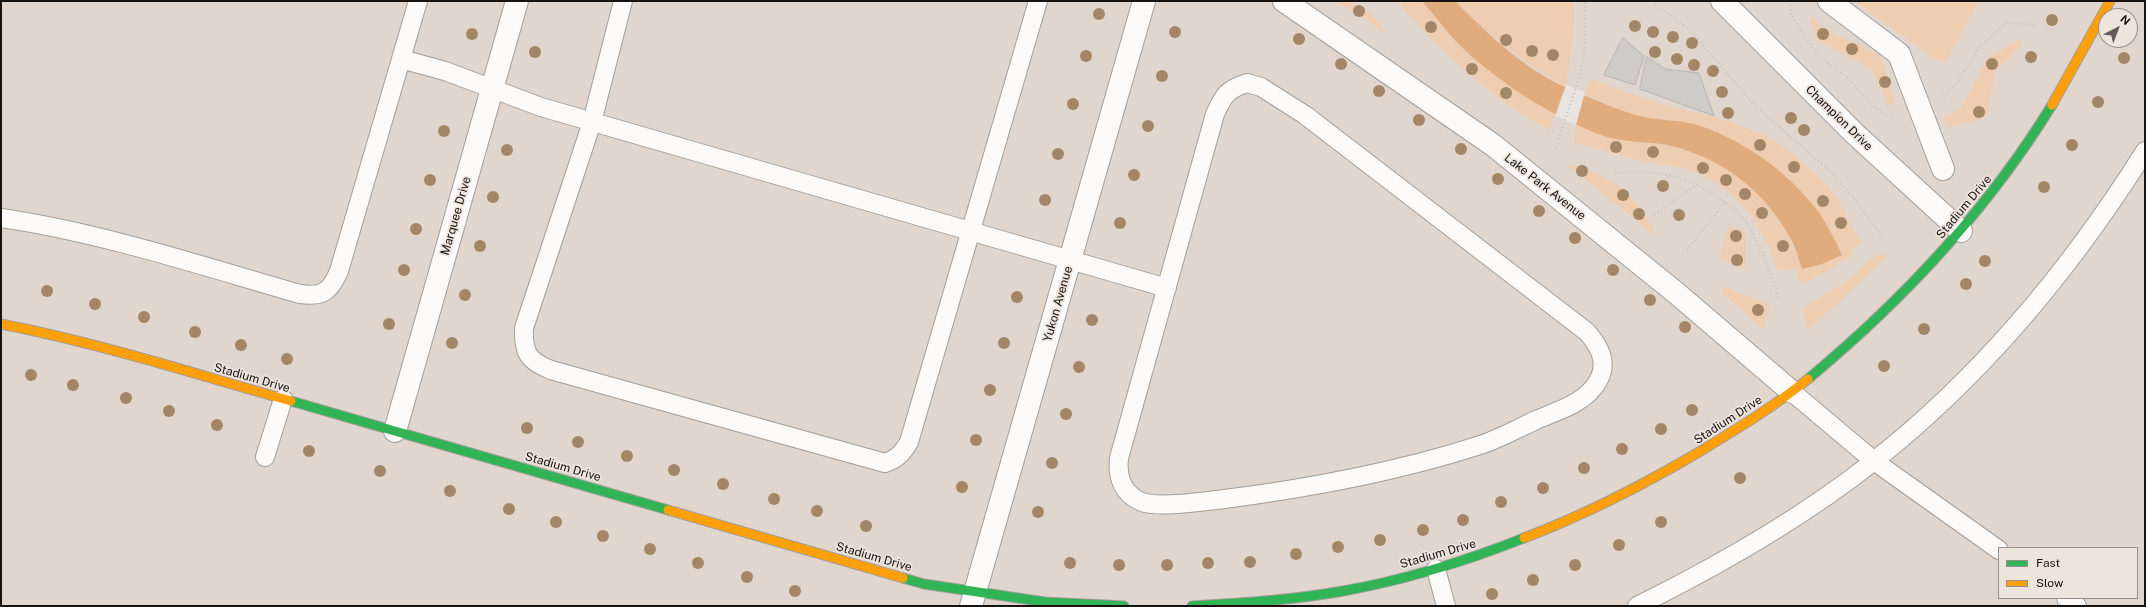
<!DOCTYPE html>
<style>
body{margin:0}
#map{position:relative;width:2146px;height:607px;overflow:hidden;background:#e9e4e0;font-family:"Public Sans",sans-serif}
canvas{display:block}
.frame{position:absolute;inset:0;border:2px solid #171311;pointer-events:none}
.legend{position:absolute;left:1998px;top:547px;width:140px;height:52px;box-sizing:border-box;background:#ede4dc;border:1px solid #97908b;margin:0;padding:5px 7px;list-style:none;font-size:12px;color:#171311}
.legend li{display:flex;align-items:center;gap:8px;height:20px}
.legend b{width:20px;border:1px solid #97908b}
.north{position:absolute;left:2098px;top:8px;width:40px;height:40px;box-sizing:border-box;background:#ede4dc;border:1px solid #97908b;border-radius:50%;rotate:42deg;font-size:11px;font-weight:700;line-height:16px;text-align:center;color:#171311}
.north::after{content:'';display:block;margin:auto;width:14px;height:18px;background:#605c59;clip-path:polygon(50% 0,100% 100%,50% 72%,0 100%)}
</style>
<div id="map">
<canvas width="2146" height="607"></canvas>
<div class="frame"></div>
<ul class="legend">
<li><b style="height:5px;background:#30b455"></b>Fast</li>
<li><b style="height:5px;background:#ff9f0a"></b>Slow</li>
</ul>
<div class="north">N</div>
</div>
<script>
const ctx = document.querySelector('canvas').getContext('2d');
ctx.lineJoin = 'round';
function fill(path, color) { ctx.fillStyle = color; ctx.fill(path, 'evenodd'); }
function trace(path, color, width, dash) { ctx.strokeStyle = color; ctx.lineWidth = width; ctx.lineCap = dash ? 'butt' : 'round'; ctx.setLineDash(dash || []); ctx.stroke(path); }
function write(font, color, halo, rows, align = 'center') {
  ctx.font = font + ' "Public Sans",sans-serif'; ctx.lineWidth = 3.5; ctx.setLineDash([]); ctx.textBaseline = 'middle'; ctx.strokeStyle = halo; ctx.fillStyle = color; for (const [text, x, y, turn = 0] of rows) {
    ctx.save(); ctx.translate(x, y); ctx.rotate((+turn || 0) * Math.PI / 180); ctx.textAlign = isNaN(turn) ? turn : align; if (halo) ctx.strokeText(text, 0, 0); ctx.fillText(text, 0, 0); ctx.restore();
  }
}
fill(new Path2D(`
 M1,1H2145V606H1ZM2106,16H2130V40H2106ZM1999,548H2137V598H1999Z`), '#e0d6cd');
fill(new Path2D(`
 M1336,1C1359,1 1374,13 1386,33Z
 M1397,1H1422L1467,52L1494,74L1556,114L1549,130C1489,97 1442,52 1397,1Z
 M1455,1H1574V26L1566,87C1524,63 1489,35 1455,1Z
 M1854,1H1979L1948,58L1943,62L1938,61Z
 M1811,17L1815,18L1821,27L1881,56L1896,106L1888,103L1872,70L1817,39L1809,20Z
 M2017,40L2021,42V46L1995,72L1988,112L1984,118L1946,128L1943,118L1961,108L1987,59Z
 M1591,79L1660,104L1730,121L1773,139L1792,153L1827,184L1840,203L1861,243L1853,249L1852,255L1829,271L1804,283L1798,280L1797,270H1778C1762,224 1739,189 1692,171C1677,165 1662,166 1647,162C1622,157 1598,149 1574,142L1577,123C1586,127 1595,133 1604,136C1623,142 1645,141 1665,145C1733,157 1782,204 1802,269L1822,264L1842,255C1817,196 1762,147 1701,126C1683,120 1662,121 1644,117C1624,112 1603,102 1584,94Z
 M1566,164C1609,171 1640,197 1657,237Z
 M1729,227L1745,231L1746,266L1743,269L1719,258Z
 M1883,254L1887,256L1848,294L1808,330L1803,311L1807,305L1844,283L1874,257Z
 M1726,287L1767,304L1769,308L1763,329L1720,291Z`), '#efcdb1');
fill(new Path2D(`
 M1422,1H1455C1488,34 1524,69 1567,88C1592,98 1618,111 1644,117C1662,121 1683,120 1701,126C1746,142 1788,172 1817,210C1827,224 1835,240 1842,255L1822,264L1802,269C1799,261 1797,251 1793,243C1768,193 1722,157 1667,145C1647,141 1624,143 1604,136C1555,118 1507,88 1468,53C1451,38 1437,18 1422,1Z`), '#e0ac7d');
fill(new Path2D(`
 M1566,85L1585,92L1576,125L1555,116Z`), '#e9e4e0');
const building = new Path2D(`
 M1623,38L1644,56L1635,85L1604,75Z
 M1647,57L1665,69L1699,73L1714,116L1640,89Z`);
fill(building, '#cfccc8');
trace(building, '#b9b5b2', 1);
const lane = new Path2D(`
 M623,1L592,122L524,328C523,353 528,361 551,370L885,463C896,460 903,453 909,442L1038,1
 M401,59L445,71L541,107L1167,288
 M1247,83L1261,87L1305,115L1587,332C1599,346 1609,362 1598,381C1586,403 1557,411 1536,420C1517,429 1497,440 1477,446C1393,473 1305,489 1217,500C1199,502 1158,508 1142,502C1122,494 1117,477 1119,458L1215,114C1224,95 1226,90 1247,83Z
 M1,218C103,233 202,266 300,294C323,297 330,292 339,271L418,1
 M1792,392L1874,461L1999,550
 M265,457L283,399
 M1436,569L1446,606
 M2066,598L2077,606
 M1637,606C1720,565 1801,519 1874,461C1982,376 2072,267 2145,151`);
const street = new Path2D(`
 M1284,1L1493,145L1675,292L1792,392
 M1722,1L1855,134L1961,231
 M1829,1L1899,54L1943,169
 M395,431L517,1
 M971,606L1144,1`);
const fast = new Path2D(`
 M1808,379C1903,300 1987,211 2052,105
 M291,401L668,510
 M903,578L924,584L1045,602L1124,606
 M1192,606C1243,603 1293,600 1343,591C1405,580 1466,561 1524,538`);
const slow = new Path2D(`
 M2052,105L2110,1
 M1,324C99,343 195,374 291,401
 M668,510L903,578
 M1524,538C1587,514 1647,483 1704,449C1740,427 1776,405 1808,379`);
trace(lane, '#a29e9b', 20);
trace(street, '#a29e9b', 24);
trace(fast, '#a29e9b', 11);
trace(slow, '#a29e9b', 11);
trace(new Path2D(`
 M1651,1L1690,30L1756,107L1826,167L1857,202L1883,238
 M1790,1L1791,15L1817,55
 M1821,58C1831,66 1842,72 1851,81C1860,90 1880,118 1893,117
 M1944,96L1958,82L1978,49L2006,23L2029,24L2037,28
 M1556,147L1580,75L1585,48V1
 M1614,173C1654,170 1682,173 1716,196C1726,203 1739,212 1746,222C1761,246 1770,272 1779,298
 M1654,215L1698,184
 M1687,250L1725,202`), '#c5c3c3', 2.5, [1, 3]);
trace(lane, '#fcfbfa', 18);
trace(street, '#fcfbfa', 22);
trace(fast, '#30b455', 9);
trace(slow, '#ff9f0a', 9);
ctx.fillStyle = '#a28666';
for (const [x, y] of [
 [1359,11],
 [1099,14],
 [2052,20],
 [1635,26],
 [1431,27],
 [1175,32],
 [1653,32],
 [472,34],
 [1823,34],
 [1673,37],
 [1299,39],
 [1506,40],
 [1692,43],
 [1852,49],
 [1532,51],
 [535,52],
 [1655,52],
 [1553,55],
 [1086,56],
 [2031,57],
 [2124,58],
 [1677,59],
 [1341,64],
 [1992,64],
 [1694,65],
 [1472,69],
 [1713,71],
 [1162,76],
 [1885,82],
 [1379,91],
 [1722,92],
 [1506,93],
 [2098,102],
 [1073,104],
 [1979,112],
 [1728,113],
 [1791,118],
 [1419,120],
 [1148,126],
 [1804,130],
 [444,131],
 [1760,145],
 [2072,145],
 [1616,147],
 [1461,149],
 [507,150],
 [1653,152],
 [1058,154],
 [1794,167],
 [1703,168],
 [1582,171],
 [1134,175],
 [1498,179],
 [430,180],
 [1726,180],
 [1663,186],
 [2044,187],
 [1745,194],
 [1623,195],
 [493,197],
 [1045,200],
 [1823,201],
 [1539,211],
 [1762,213],
 [1639,214],
 [1679,215],
 [1120,223],
 [1841,223],
 [416,229],
 [1736,236],
 [1575,238],
 [480,246],
 [1783,246],
 [1737,260],
 [1985,261],
 [404,270],
 [1613,270],
 [1966,284],
 [47,291],
 [465,295],
 [1017,297],
 [1650,300],
 [95,304],
 [1758,310],
 [144,317],
 [1092,320],
 [389,324],
 [1685,327],
 [1924,329],
 [195,332],
 [452,343],
 [1004,343],
 [241,345],
 [287,359],
 [1884,366],
 [1079,367],
 [31,375],
 [73,385],
 [990,390],
 [126,398],
 [1692,410],
 [169,411],
 [1066,414],
 [217,425],
 [527,428],
 [1661,429],
 [976,440],
 [578,442],
 [1622,449],
 [309,451],
 [627,456],
 [1052,463],
 [1584,468],
 [674,470],
 [380,471],
 [1740,478],
 [723,484],
 [962,487],
 [1543,488],
 [450,491],
 [774,499],
 [1501,502],
 [509,509],
 [817,511],
 [1038,512],
 [1463,520],
 [556,522],
 [1661,522],
 [866,526],
 [1423,530],
 [603,536],
 [1380,540],
 [1619,545],
 [1338,547],
 [650,549],
 [1296,554],
 [1250,562],
 [698,563],
 [1070,563],
 [1208,563],
 [1119,565],
 [1167,565],
 [1575,565],
 [747,577],
 [1533,580],
 [795,591],
 [1492,594]
]) { ctx.beginPath(); ctx.arc(x, y, 6, 0, 2 * Math.PI); ctx.fill(); }
write('12px', '#171311', '#ede4dc', [
 ["Champion Drive",1839,118,44],
 ["Lake Park Avenue",1545,187,38],
 ["Stadium Drive",1964,207,-50],
 ["Marquee Drive",456,216,-74],
 ["Yukon Avenue",1058,304,-74],
 ["Stadium Drive",252,378,16],
 ["Stadium Drive",1728,420,-33],
 ["Stadium Drive",563,467,16],
 ["Stadium Drive",1438,554,-16],
 ["Stadium Drive",874,557,16]
]);
</script>
